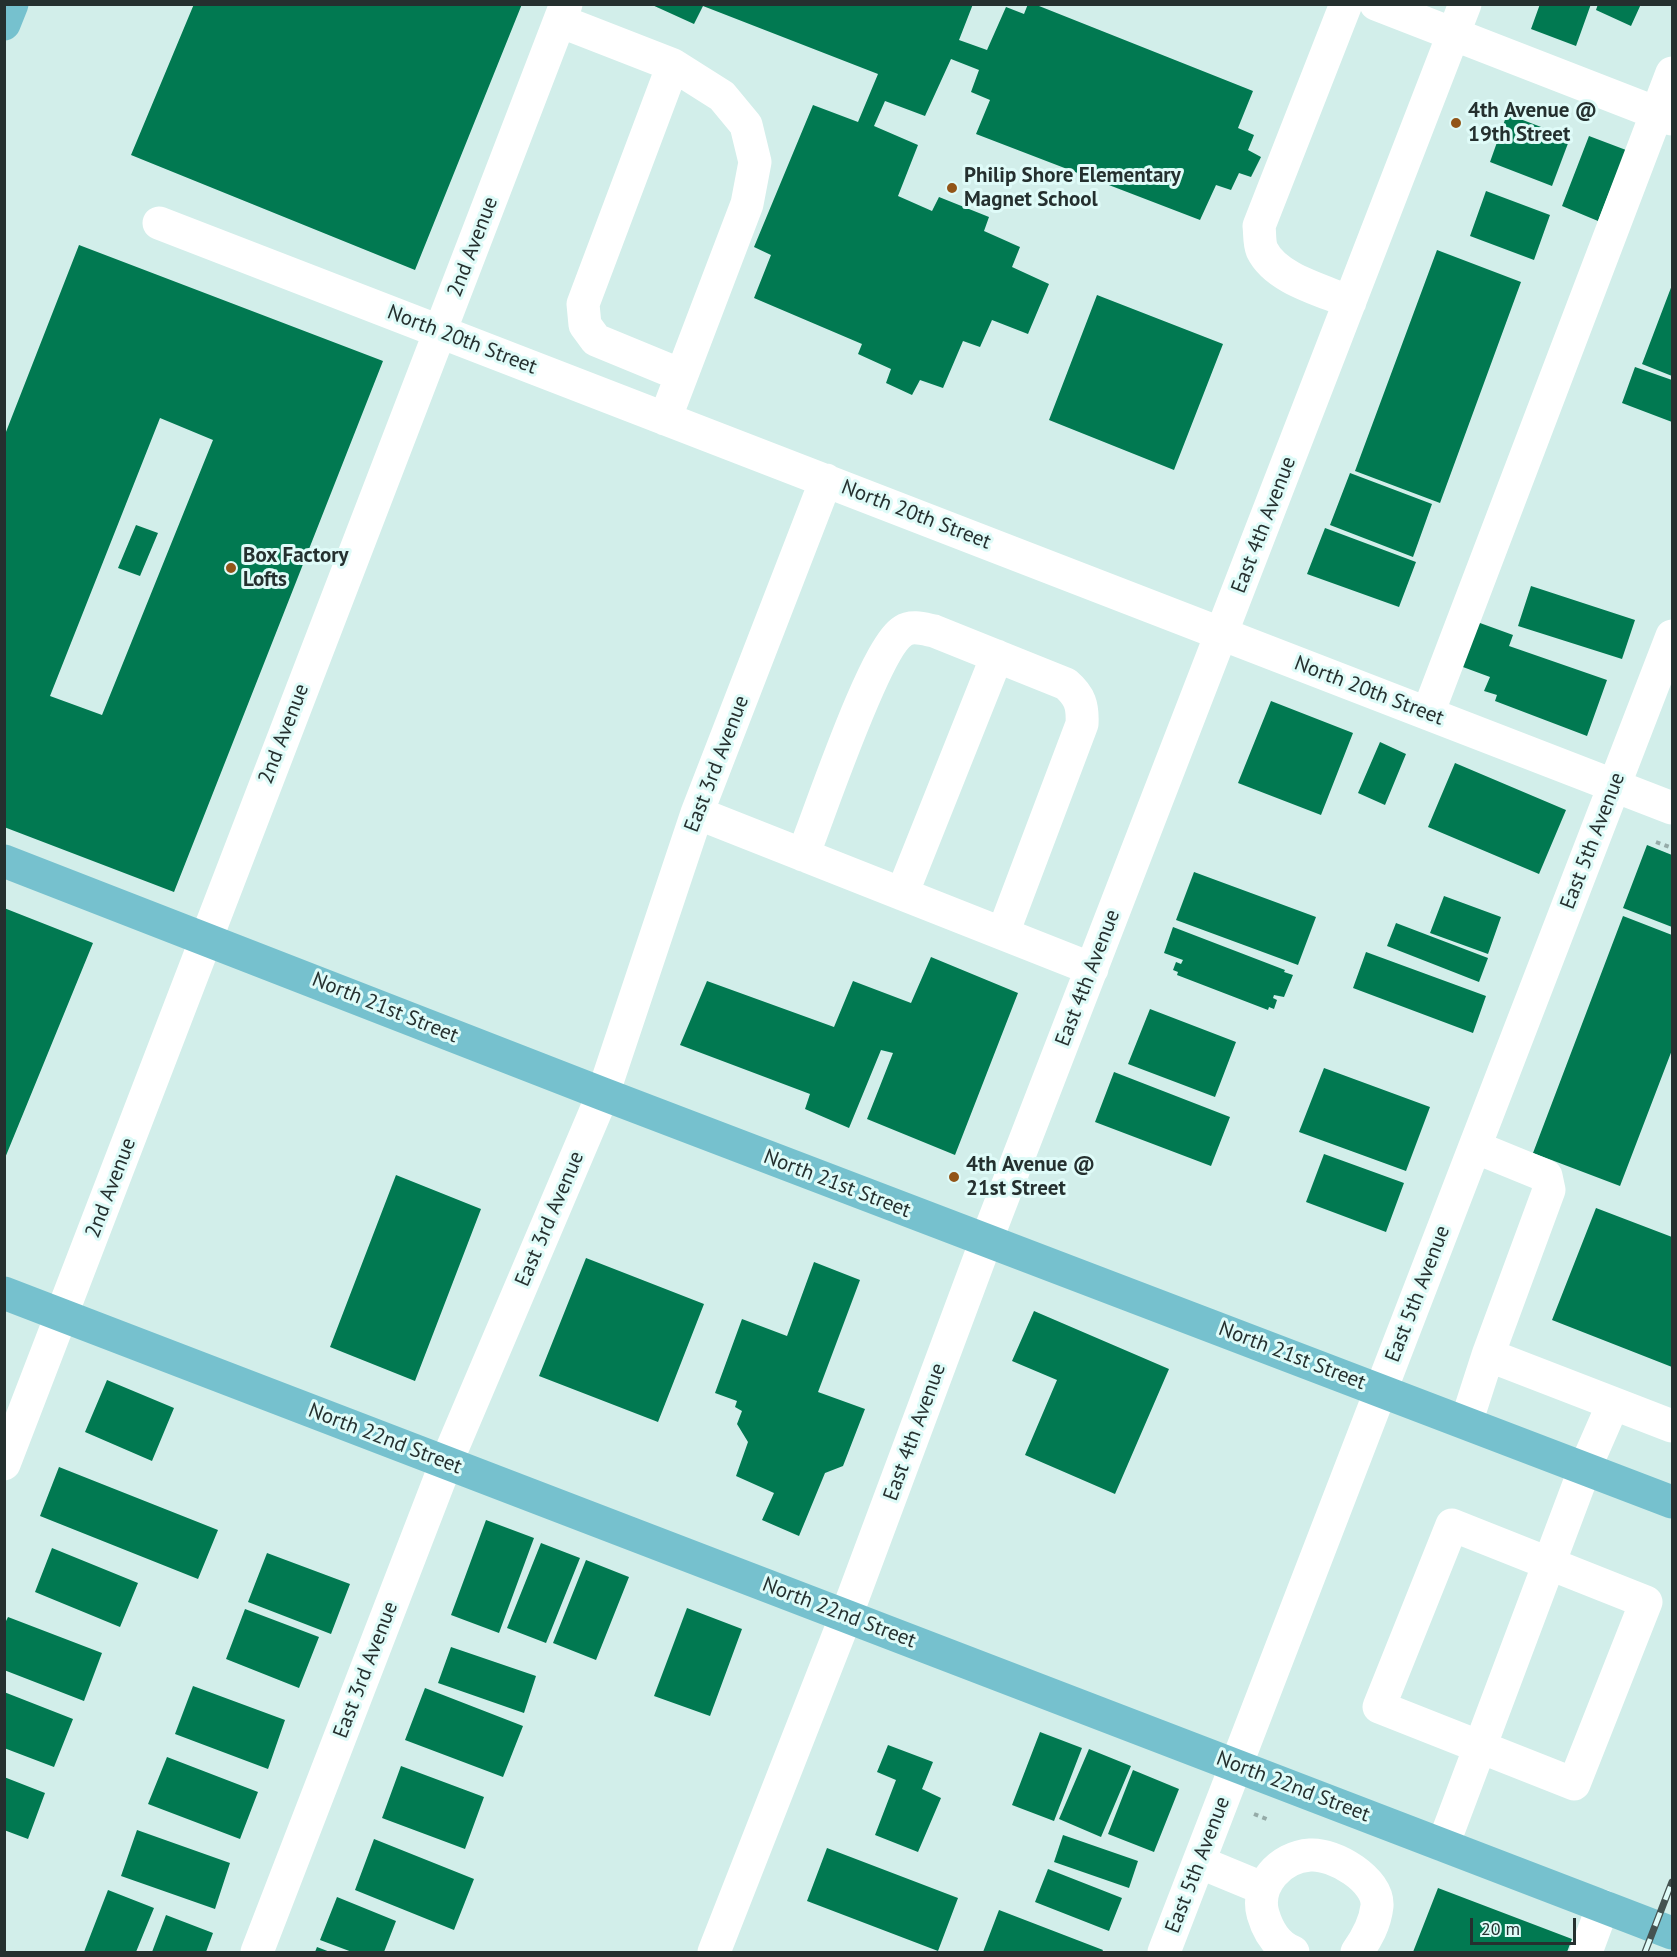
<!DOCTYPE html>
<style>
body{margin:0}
#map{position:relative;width:1677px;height:1957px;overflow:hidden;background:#d2eeea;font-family:"PT Sans",sans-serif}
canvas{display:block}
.frame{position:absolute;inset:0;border:6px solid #25302f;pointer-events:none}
.scale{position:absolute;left:1470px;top:1918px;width:106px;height:27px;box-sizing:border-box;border:3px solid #25302f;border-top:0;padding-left:8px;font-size:18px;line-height:21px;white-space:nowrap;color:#25302f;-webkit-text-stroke:4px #dffbf8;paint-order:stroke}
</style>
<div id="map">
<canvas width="1677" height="1957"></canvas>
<div class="frame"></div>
<div class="scale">20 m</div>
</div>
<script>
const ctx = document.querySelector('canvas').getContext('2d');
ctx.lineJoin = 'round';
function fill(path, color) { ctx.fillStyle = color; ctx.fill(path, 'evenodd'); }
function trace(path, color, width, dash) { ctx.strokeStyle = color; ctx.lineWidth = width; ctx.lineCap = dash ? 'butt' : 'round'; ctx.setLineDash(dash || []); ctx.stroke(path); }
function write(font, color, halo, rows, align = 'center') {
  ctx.font = font + ' "PT Sans",sans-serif'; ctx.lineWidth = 6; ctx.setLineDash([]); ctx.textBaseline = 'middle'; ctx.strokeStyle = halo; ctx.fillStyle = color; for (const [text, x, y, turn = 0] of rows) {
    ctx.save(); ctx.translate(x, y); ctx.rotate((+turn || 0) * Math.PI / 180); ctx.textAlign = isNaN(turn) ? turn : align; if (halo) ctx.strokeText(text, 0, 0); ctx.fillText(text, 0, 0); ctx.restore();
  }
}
fill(new Path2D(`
 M194,4H522L415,270L131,155Z
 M650,4H973L959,40L987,50L1006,7L1024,14L1028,4H1034L1253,91L1238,128L1254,135L1248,150L1261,157L1251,177L1239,173L1231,190L1216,185L1200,220L976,134L990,100L971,92L979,70L951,59L925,116L885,101L874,126L918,145L898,196L932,211L939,197L989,217L984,231L1020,247L1012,267L1049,284L1028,334L992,320L980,347L963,341L943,388L920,380L912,395L886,383L891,369L858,354L862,344L754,298L771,255L754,247L813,105L858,122L878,74L703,6L694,24Z
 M1540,4H1591L1576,46L1531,29Z
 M1598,4H1641L1631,26L1596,10Z
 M1507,114L1570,138L1552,186L1490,162Z
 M1589,136L1626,150L1598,221L1562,206Z
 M1486,191L1550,215L1534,260L1470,236Z
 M79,245L383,361L174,892L4,827V437ZM160,418L213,440L102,715L50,696Z
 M1437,250L1521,282L1440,503L1355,471Z
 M1672,285V376L1642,364Z
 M1097,295L1223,344L1174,470L1049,420Z
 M1635,367L1672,380V422L1622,403Z
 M1350,473L1432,504L1413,557L1330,525Z
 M136,525L158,533L140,576L118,568Z
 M1325,528L1416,562L1399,607L1307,574Z
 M1531,586L1635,620L1622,659L1518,626Z
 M1469,619L1513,635L1509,646L1607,680L1587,736L1495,701L1497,695L1484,691L1490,677L1452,663Z
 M1271,701L1353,733L1321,815L1238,783Z
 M1380,742L1406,754L1385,805L1358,793Z
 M1455,763L1566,810L1539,874L1428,827Z
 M1647,845L1672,855V927L1623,908Z
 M1194,872L1316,917L1298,965L1176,920Z
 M1444,896L1501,917L1488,954L1430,933Z
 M4,908L93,943L5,1158H4Z
 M1623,916L1672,935V1050L1620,1186L1533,1153Z
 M1396,923L1488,958L1479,982L1387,946Z
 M1173,927L1285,970L1284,972L1293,975L1284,997L1274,995L1273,998L1277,1000L1274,1009L1269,1007L1268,1010L1177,975L1178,972L1173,970L1176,962L1181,964L1183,960L1164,953Z
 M1366,952L1486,996L1473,1033L1353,988Z
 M931,957L1018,993L955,1155L867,1119L893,1053L881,1050L849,1128L805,1109L810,1094L680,1045L707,981L834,1027L853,981L911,1003Z
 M1150,1009L1236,1042L1215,1097L1128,1064Z
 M1324,1068L1430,1107L1406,1171L1299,1132Z
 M1114,1072L1230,1117L1211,1166L1095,1122Z
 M1324,1154L1404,1183L1386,1232L1306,1202Z
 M396,1175L481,1209L415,1381L330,1347Z
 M1596,1208L1672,1237V1367L1552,1320Z
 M586,1258L704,1304L658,1422L539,1376Z
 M814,1262L860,1280L818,1392L865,1409L843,1466L825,1473L799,1536L762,1520L774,1493L736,1476L748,1442L737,1424L742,1411L735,1407L737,1401L715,1393L742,1319L787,1336Z
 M1034,1311L1169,1369L1115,1494L1025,1455L1057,1380L1012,1361Z
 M107,1380L174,1408L152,1461L85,1432Z
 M59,1467L218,1530L198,1579L40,1516Z
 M486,1520L534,1538L499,1633L451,1615Z
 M541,1543L580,1558L546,1643L507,1628Z
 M52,1548L138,1583L120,1627L35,1592Z
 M267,1553L350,1584L331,1634L248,1602Z
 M586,1560L629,1577L596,1660L553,1643Z
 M687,1608L742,1629L710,1716L654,1696Z
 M245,1609L319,1637L299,1688L226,1659Z
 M8,1617L102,1653L84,1701L4,1670V1625Z
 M451,1647L536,1676L524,1713L438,1683Z
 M193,1686L285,1720L268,1769L175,1734Z
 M425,1688L523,1726L503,1777L405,1740Z
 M4,1692L73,1719L54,1767L4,1748Z
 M1040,1732L1082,1748L1054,1821L1012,1805Z
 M888,1745L933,1762L922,1789L941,1798L918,1852L875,1835L896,1780L877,1772Z
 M1089,1749L1131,1766L1101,1837L1059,1819Z
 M167,1757L258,1792L240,1839L148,1804Z
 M401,1766L484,1797L465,1849L382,1818Z
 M1133,1770L1179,1789L1154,1852L1108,1834Z
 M4,1777L45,1793L28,1839L4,1830Z
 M137,1830L230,1863L215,1909L121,1876Z
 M1063,1835L1138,1861L1129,1888L1054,1862Z
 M374,1839L474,1879L454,1930L355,1890Z
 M827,1848L958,1898L938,1951L807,1901Z
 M1048,1869L1122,1898L1109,1931L1035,1902Z
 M1438,1888L1572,1939L1567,1952H1413Z
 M108,1890L154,1908L136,1952H84Z
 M337,1897L396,1921L384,1952H352L320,1940Z
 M999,1910L1103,1950L1102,1952H983Z
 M166,1915L213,1933L206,1952H152Z
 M317,1947L330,1952H315Z`), '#017951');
trace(new Path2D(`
 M1656,842L1672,848
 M1254,1814L1269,1820`), '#95aba8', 4, [4.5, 4.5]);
trace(new Path2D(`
 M1346,4L1259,226C1260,233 1259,243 1262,250C1276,279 1322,290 1350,302
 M1376,4L1672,119
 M560,21L673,65L722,96L746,125L755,162L747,204L665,419
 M673,65L583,304L585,325L596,340L681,375
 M159,223L1672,808
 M1428,713L1672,73
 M697,813L1092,969
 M803,855C819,816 874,649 903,631C912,625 924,629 934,631L1066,684C1080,696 1083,706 1082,724L1003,933
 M902,894L997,656
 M1475,1147L1546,1176L1549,1190L1488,1355L1672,1426
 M1466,1423L1488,1355
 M4,1464L566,4
 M1452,1525L1646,1602L1574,1784L1379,1707Z
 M1443,1845L1585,1468L1613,1404
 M1199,1862L1262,1888
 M257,1952L446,1463L603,1094L697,813L826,480
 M714,1952L846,1616L986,1241L1465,4
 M1164,1952L1672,636
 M1293,1952C1277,1946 1268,1931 1263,1914C1255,1885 1280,1857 1310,1855C1334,1853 1379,1880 1377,1906C1375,1924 1367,1938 1357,1952
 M1586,1952L1603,1906`), '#fff', 33);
trace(new Path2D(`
 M4,24L12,4
 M4,861L603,1094L1672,1502
 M4,1293L1672,1933`), '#76c1ce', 33);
const rail = new Path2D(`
 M1645,1952L1672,1882`);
trace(rail, '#455351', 7);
trace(rail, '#dffbf8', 4.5, [14]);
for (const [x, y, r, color] of [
 [1456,123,6,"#925518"],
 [952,188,6,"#925518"],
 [231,568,6,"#925518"],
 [954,1177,6,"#925518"]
]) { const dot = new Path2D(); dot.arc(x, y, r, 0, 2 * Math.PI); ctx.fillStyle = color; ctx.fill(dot); trace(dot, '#dffbf8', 2); }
write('bold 21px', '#25302f', '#dffbf8', [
 ["4th Avenue @",1468,111],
 ["19th Street",1468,135],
 ["Philip Shore Elementary",964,176],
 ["Magnet School",964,200],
 ["Box Factory",243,556],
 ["Lofts",243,580],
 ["4th Avenue @",966,1165],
 ["21st Street",966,1189]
], 'left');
write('21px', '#25302f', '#dffbf8', [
 ["2nd Avenue",473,247,-69],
 ["North 20th Street",462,340,21],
 ["North 20th Street",916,515,21],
 ["East 4th Avenue",1264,525,-69],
 ["North 20th Street",1369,691,21],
 ["2nd Avenue",284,734,-69],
 ["East 3rd Avenue",717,764,-69],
 ["East 5th Avenue",1593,841,-69],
 ["East 4th Avenue",1088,978,-69],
 ["North 21st Street",385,1008,22],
 ["North 21st Street",837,1184,21],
 ["2nd Avenue",111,1188,-69],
 ["East 3rd Avenue",550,1219,-67],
 ["East 5th Avenue",1418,1294,-69],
 ["North 21st Street",1292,1356,21],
 ["East 4th Avenue",915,1432,-70],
 ["North 22nd Street",385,1439,21],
 ["North 22nd Street",839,1613,21],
 ["East 3rd Avenue",366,1670,-69],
 ["North 22nd Street",1293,1787,21],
 ["East 5th Avenue",1198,1865,-69]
]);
</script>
